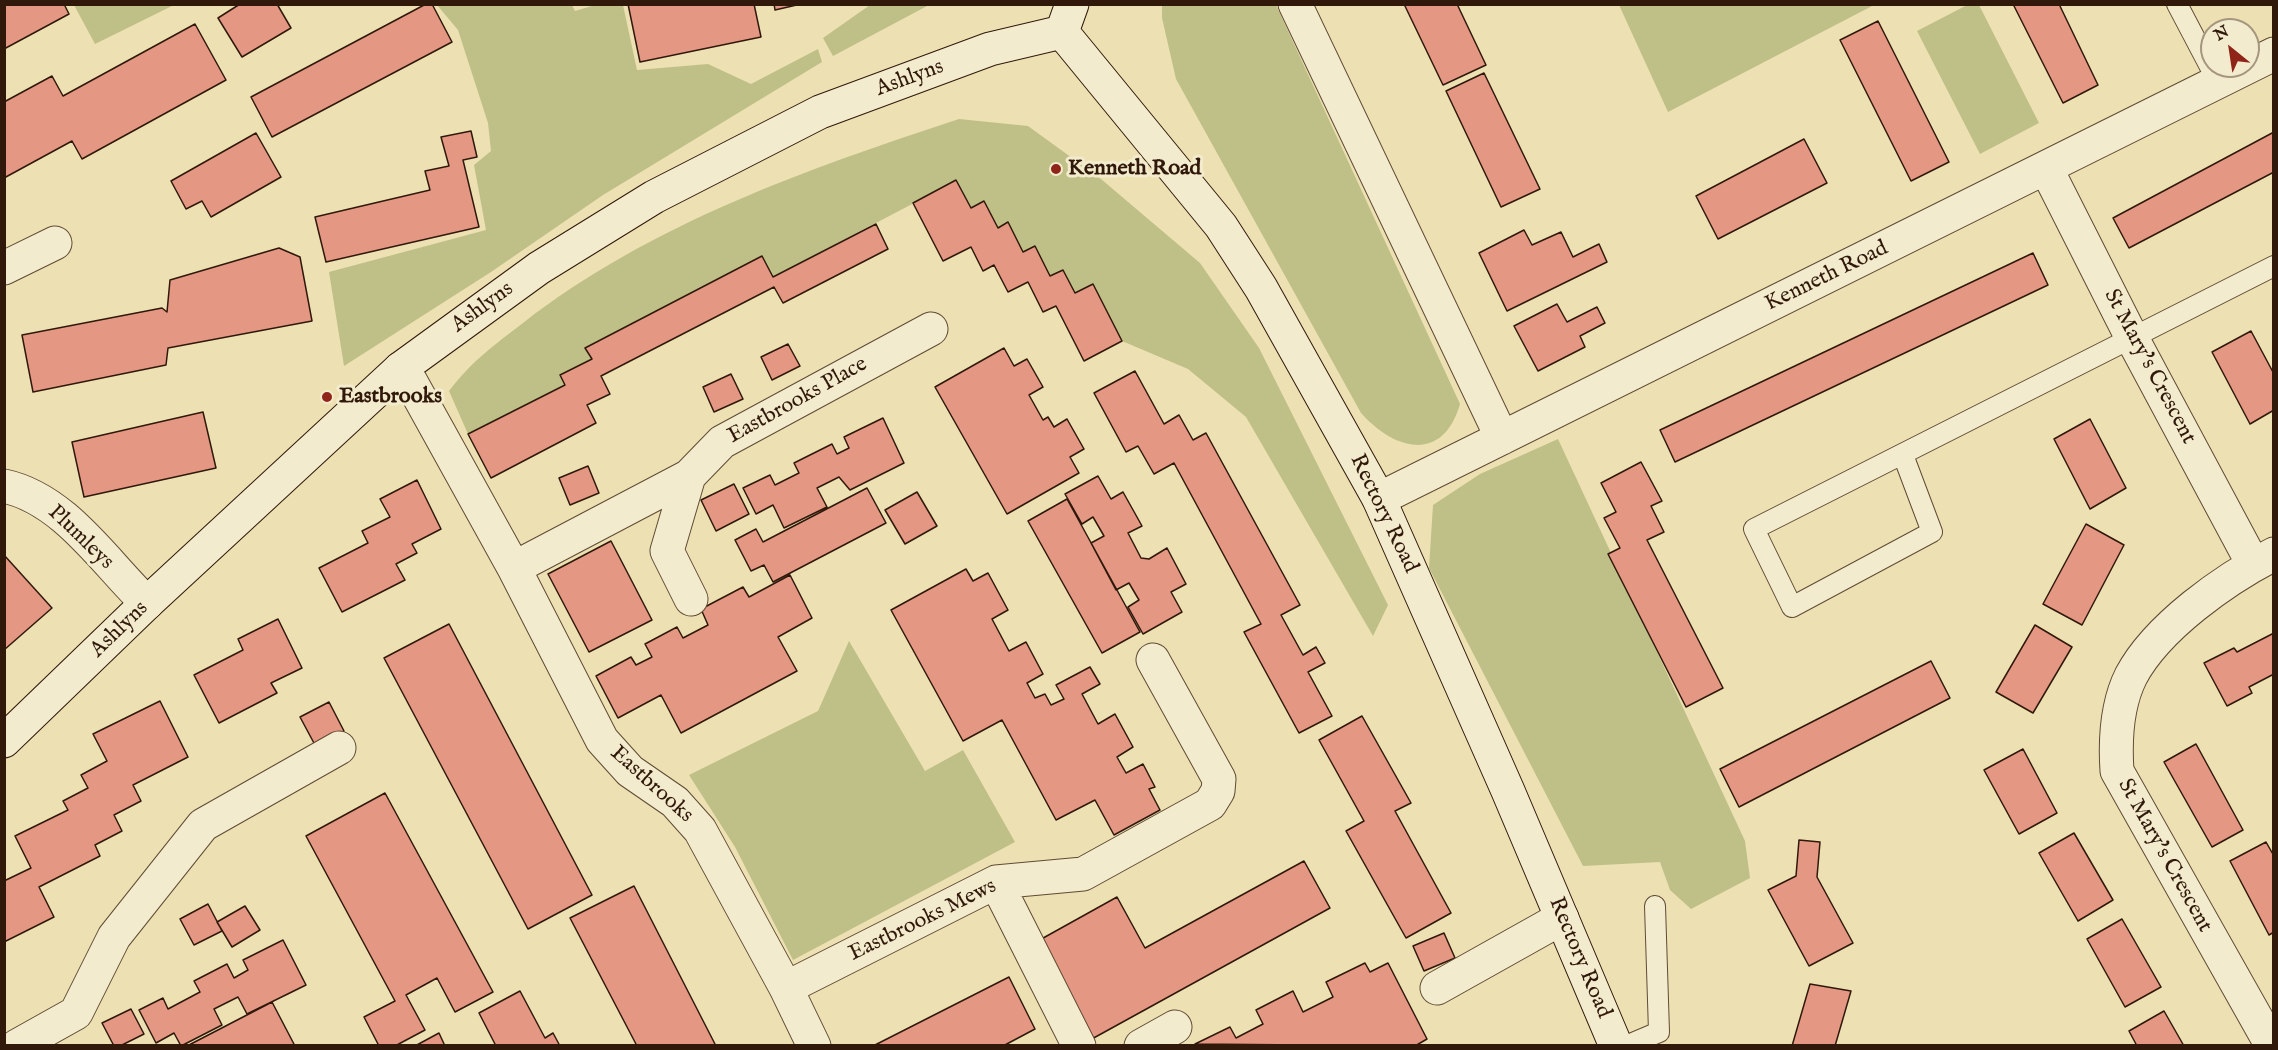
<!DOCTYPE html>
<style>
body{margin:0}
#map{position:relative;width:2278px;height:1050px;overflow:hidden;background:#ede0b2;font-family:"IM FELL English",serif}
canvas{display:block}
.frame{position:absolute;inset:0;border:6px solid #30190b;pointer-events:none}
.north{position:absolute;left:2200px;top:18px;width:60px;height:60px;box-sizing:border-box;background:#f3ebcd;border:2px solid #a5977f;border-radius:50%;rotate:330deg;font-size:16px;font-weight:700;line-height:24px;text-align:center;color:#30190b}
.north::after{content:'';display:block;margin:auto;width:21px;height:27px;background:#8f2418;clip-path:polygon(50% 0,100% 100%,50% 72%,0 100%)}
</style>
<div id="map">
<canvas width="2278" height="1050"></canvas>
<div class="frame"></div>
<div class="north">N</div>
</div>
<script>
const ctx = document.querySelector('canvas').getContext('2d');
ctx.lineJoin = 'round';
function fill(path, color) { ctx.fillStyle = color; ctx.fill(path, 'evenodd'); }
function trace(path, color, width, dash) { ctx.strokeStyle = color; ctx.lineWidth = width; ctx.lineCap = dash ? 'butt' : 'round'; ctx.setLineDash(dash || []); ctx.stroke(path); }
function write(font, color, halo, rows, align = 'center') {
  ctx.font = font + ' "IM FELL English",serif'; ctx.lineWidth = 6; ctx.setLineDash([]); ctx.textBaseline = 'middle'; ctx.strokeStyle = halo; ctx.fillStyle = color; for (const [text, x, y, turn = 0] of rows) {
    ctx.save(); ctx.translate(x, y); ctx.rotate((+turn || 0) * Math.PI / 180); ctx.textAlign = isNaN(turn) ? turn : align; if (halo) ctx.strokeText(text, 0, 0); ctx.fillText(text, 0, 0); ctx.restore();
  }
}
fill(new Path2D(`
 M1969,4L1979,5L2039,123L1980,154L1917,31Z
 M74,5H174L95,44Z
 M572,5L575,11L595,5H623L637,70L708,64L751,84L818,49L822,62L603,195L491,272L344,366L329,272L486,230L474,165L491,151L488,123L458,30L437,5Z
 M870,5H929L833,56L823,38Z
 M1162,5H1276L1460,404C1443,463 1395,451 1361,413L1176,79L1162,18Z
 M1619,5H1874L1668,112Z
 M959,119L1028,126L1101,179L1200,263L1259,348L1388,605L1373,636L1246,417L1188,369L1122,341L1093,285L1075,293L1063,270L1050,276L1035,246L1023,252L1008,223L998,228L971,208L956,181L773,277L762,256L586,347L592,359L561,375L565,385L468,434L449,391C472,361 493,346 523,323C650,224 807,169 959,119Z
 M1558,439L1745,841L1750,878L1691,909L1670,890L1660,862L1583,866L1429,568L1433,505L1480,474Z
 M849,641L925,771L963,750L1015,842L793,960L735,847L689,775L818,711Z`), '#bfc087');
const building = new Path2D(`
 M4,4H64L69,14L4,49Z
 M240,4H277L291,28L242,57L218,18Z
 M426,4H432L452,42L272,137L251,97Z
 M628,4H754L761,37L640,62Z
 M774,4H801L775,10Z
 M1404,4H1457L1486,65L1443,85Z
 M2013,4H2059L2098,85L2063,103Z
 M1878,21L1949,162L1911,181L1840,40Z
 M195,24L226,80L82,159L72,141L4,178V102L52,76L63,96Z
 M1484,73L1540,189L1501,207L1446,91Z
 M471,131L477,157L463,160L479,227L326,262L315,217L430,190L425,171L449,166L441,137Z
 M2274,132V172L2129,248L2113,218Z
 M256,133L281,177L211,217L202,201L186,209L171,181Z
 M1804,139L1827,183L1718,239L1696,196Z
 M956,180L971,208L984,201L998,228L1008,222L1023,252L1035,246L1050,276L1063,270L1075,293L1093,284L1122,341L1084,361L1056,306L1043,312L1028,282L1008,292L994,265L983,271L971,247L943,261L913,203Z
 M876,224L888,249L783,303L774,287L601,376L610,394L587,405L596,423L491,478L468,434L565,385L560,375L592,359L585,348L762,256L773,277Z
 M1524,230L1532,245L1561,232L1573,257L1599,244L1607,262L1507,311L1479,253Z
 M279,248L300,257L312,321L168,348L166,365L33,392L22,335L162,308L167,312L170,280Z
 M2033,253L2048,285L1675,462L1660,430Z
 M1557,304L1567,322L1597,307L1605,323L1580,336L1585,347L1538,371L1514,326Z
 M2251,331L2274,374V410L2250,424L2212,352Z
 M788,344L800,366L772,380L761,357Z
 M1004,348L1014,366L1027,359L1043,387L1029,395L1043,420L1048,417L1054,427L1067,419L1084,449L1070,457L1079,473L1007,514L935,387Z
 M1135,371L1164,424L1179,415L1193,440L1206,433L1300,605L1281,615L1303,655L1316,647L1325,663L1308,672L1332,716L1299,733L1244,632L1261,624L1174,463L1154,474L1138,446L1126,452L1094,393Z
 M731,374L743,399L714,412L703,387Z
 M203,412L216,468L84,497L72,442Z
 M883,418L904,463L850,490L839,477L817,488L827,507L784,528L773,505L756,514L743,488L770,475L775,485L799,473L794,463L832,444L837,454L849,448L844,437Z
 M2090,419L2126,488L2090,509L2054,439Z
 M1641,462L1662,501L1651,506L1664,532L1647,540L1723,688L1686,707L1608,554L1620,548L1604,518L1616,512L1601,483Z
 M588,466L599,493L570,505L559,478Z
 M1098,476L1111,499L1123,492L1142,526L1128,533L1141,558L1149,559L1167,548L1186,584L1171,592L1182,612L1143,634L1128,607L1139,600L1129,583L1116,590L1091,543L1104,536L1093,517L1082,524L1065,494Z
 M417,480L441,529L412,544L417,553L396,564L405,580L342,612L319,568L368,543L362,531L390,517L380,499Z
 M734,484L749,514L716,531L701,500Z
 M867,488L886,523L773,582L764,565L751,571L735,540L756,529L763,542Z
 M917,492L937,526L905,544L885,510Z
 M1067,499L1140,632L1102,653L1028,521Z
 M2086,524L2124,545L2082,625L2043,604Z
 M611,541L652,620L589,652L548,574Z
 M4,555L52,608L4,650Z
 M966,569L973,581L988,573L1008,610L992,619L1009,651L1026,642L1043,674L1027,683L1035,698L1045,694L1051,705L1064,699L1056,685L1090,667L1100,684L1082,694L1098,724L1115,714L1133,747L1117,757L1126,773L1143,764L1155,787L1149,789L1160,810L1114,835L1095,800L1056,820L1002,720L963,741L891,610Z
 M790,575L812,618L778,637L797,671L681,733L661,695L618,718L596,676L631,657L636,665L652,657L645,644L677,627L683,638L708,625L701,609L743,587L749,597Z
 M278,619L302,668L271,683L277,693L219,723L194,675L243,650L238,639Z
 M449,624L592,895L528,929L384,658Z
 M2035,625L2072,647L2033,713L1996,692Z
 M2274,633V674L2249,687L2252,693L2227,706L2204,663L2234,648L2237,652Z
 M1931,661L1950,698L1739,807L1720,769Z
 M160,701L188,757L133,785L141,801L114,815L122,831L95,845L100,856L39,887L54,917L4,942V881L31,868L15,836L68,810L63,801L88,788L81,775L107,761L93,734Z
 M329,702L344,731L315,745L300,717Z
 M1362,716L1411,803L1395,811L1451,913L1406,938L1346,831L1364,821L1319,740Z
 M2196,744L2243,830L2212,847L2164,762Z
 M2023,749L2057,813L2019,834L1984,770Z
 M385,793L493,992L455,1012L437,978L406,995L425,1030L395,1046H379L364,1017L395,1001L306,836Z
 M2074,833L2113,900L2078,921L2039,853Z
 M1799,840L1820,842L1817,877L1853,943L1809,966L1768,890L1796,876Z
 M2266,842L2274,856V932L2269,935L2230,861Z
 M1304,861L1330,908L1090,1040L1036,942L1117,897L1145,948Z
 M634,886L716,1046H637L570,918Z
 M208,904L222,931L194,945L180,919Z
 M245,906L260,930L232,947L217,922Z
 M2122,919L2161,987L2125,1007L2087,939Z
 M1444,933L1455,958L1424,971L1413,946Z
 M283,940L306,985L247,1014L238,997L214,1009L222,1025L181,1046L174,1033L156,1043L139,1010L163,998L168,1009L200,992L194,981L227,964L234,978L248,970L243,960Z
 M1365,963L1370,972L1388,963L1427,1039L1415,1046L1195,1044L1230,1027L1236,1038L1263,1024L1256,1010L1293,991L1303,1012L1333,997L1326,982Z
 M1009,977L1035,1029L1003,1046H873Z
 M1810,984L1851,991L1835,1046H1792Z
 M520,991L545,1038L553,1033L560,1046H496L479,1013Z
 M272,1002L295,1046H187Z
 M131,1009L144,1034L120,1046H114L102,1023Z
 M2164,1011L2184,1046H2137L2129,1031Z
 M439,1033L445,1046H415Z`);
fill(building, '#e49783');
trace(building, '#30190b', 1.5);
const lane = new Path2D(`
 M2177,4L2218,82
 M1903,455L1932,532L1792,607L1754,529L2274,266
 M1626,1046L1659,1032L1655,906`);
const street = new Path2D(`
 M1295,4L1502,438
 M2046,168L2132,338L2253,564
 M4,268L55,243
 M400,369L411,382L514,568L602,740L630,771L675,802L700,830L786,988L814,1046
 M689,476L667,551L691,599
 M4,486C65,499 105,563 147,603
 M1379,499L2274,54
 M514,568L689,476L722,442L931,329
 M996,882L1079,1046
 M786,988L996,882L1083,874L1210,804L1218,791L1219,779L1153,660
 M1437,988L1562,918
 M17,1046L76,1013L114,937L203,825L339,748
 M1141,1046L1175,1027
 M2272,1046L2117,771C2115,741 2117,704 2131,676C2157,627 2225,579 2274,554`);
const secondary = new Path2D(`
 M1062,32L1221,226L1261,288L1379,499L1508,791L1616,1046
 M1062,32L1072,4
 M4,741L147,603L400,369L539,268L654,197L820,112L990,49L1062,32`);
trace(lane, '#5f4b35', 22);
trace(street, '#5f4b35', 35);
trace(secondary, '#30190b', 35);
trace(lane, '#f3ebcd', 20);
trace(street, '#f3ebcd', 33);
trace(secondary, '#f3ebcd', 33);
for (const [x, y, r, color] of [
 [1056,169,6,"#8f2418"],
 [327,397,6,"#8f2418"]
]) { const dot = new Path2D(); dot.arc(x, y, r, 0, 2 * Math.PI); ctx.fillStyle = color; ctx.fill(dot); trace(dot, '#f3ebcd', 2); }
write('22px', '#30190b', '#f3ebcd', [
 ["Ashlyns",910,79,-20],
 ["Kenneth Road",1827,277,-26],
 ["Ashlyns",483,308,-36],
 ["St Mary's Crescent",2149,367,62],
 ["Eastbrooks Place",798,401,-29],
 ["Rectory Road",1383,514,64],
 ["Plumleys",80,538,44],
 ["Ashlyns",120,630,-44],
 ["Eastbrooks",651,785,42],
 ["St Mary's Crescent",2164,856,61],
 ["Eastbrooks Mews",923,921,-26],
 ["Rectory Road",1579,958,67]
]);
write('bold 22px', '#30190b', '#f3ebcd', [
 ["Kenneth Road",1068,169],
 ["Eastbrooks",339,397]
], 'left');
</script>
